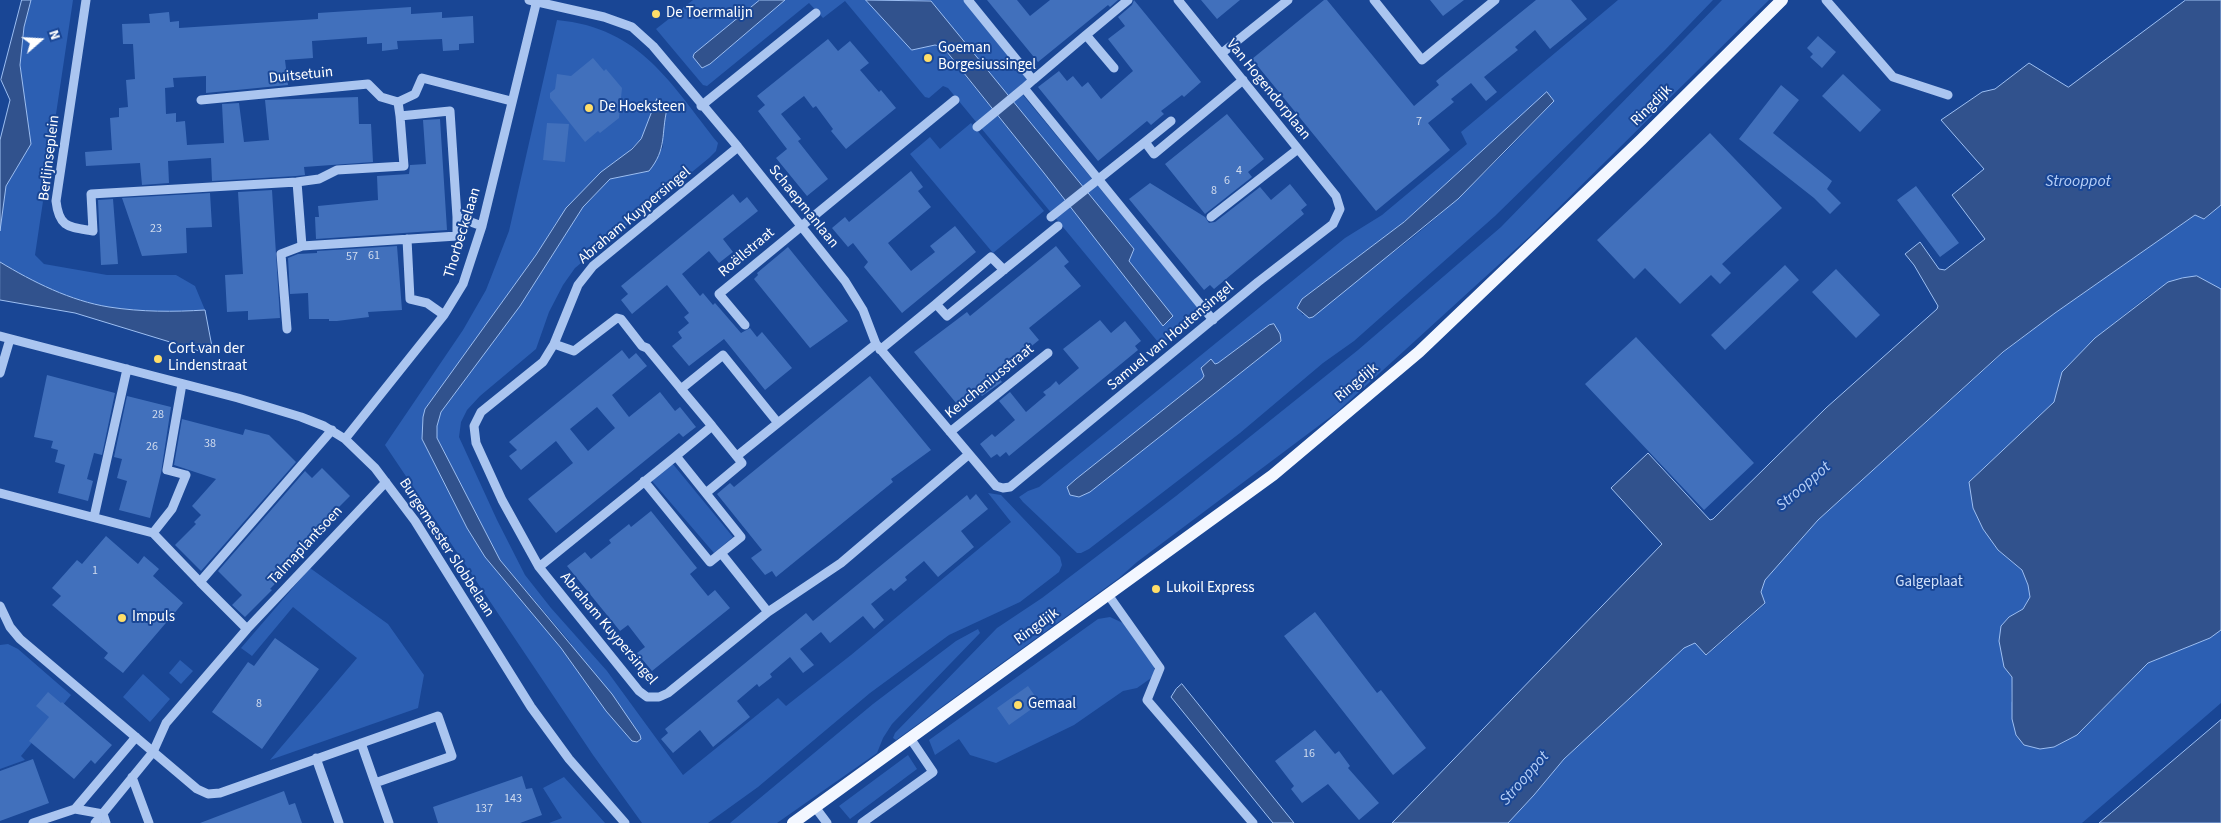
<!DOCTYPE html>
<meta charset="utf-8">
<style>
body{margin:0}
#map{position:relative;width:2221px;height:823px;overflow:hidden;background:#194695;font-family:"Source Sans 3",sans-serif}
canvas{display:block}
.north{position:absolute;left:15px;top:15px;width:50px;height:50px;-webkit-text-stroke:4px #194695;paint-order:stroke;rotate:71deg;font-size:14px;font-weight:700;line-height:20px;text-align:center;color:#fff}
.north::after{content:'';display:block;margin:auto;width:18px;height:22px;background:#fff;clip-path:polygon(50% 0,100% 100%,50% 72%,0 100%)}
</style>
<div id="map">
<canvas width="2221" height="823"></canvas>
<div class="north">N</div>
</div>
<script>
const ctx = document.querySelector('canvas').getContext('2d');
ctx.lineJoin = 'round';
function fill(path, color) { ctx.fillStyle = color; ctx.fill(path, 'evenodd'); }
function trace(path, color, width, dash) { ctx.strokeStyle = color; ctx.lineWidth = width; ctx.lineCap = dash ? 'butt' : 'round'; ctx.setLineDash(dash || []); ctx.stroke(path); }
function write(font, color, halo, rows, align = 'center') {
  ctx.font = font + ' "Source Sans 3",sans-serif'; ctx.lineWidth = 4; ctx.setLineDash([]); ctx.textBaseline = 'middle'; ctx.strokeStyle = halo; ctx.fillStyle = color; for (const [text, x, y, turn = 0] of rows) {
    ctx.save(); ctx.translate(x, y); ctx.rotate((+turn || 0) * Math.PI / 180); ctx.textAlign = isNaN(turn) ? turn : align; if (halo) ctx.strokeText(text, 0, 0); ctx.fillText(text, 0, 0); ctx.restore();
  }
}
fill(new Path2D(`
 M31,0H73L35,255L44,264L107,275H176L195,286L205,310C174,312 141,312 109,307C71,301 33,282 0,262V231L6,186L31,144L20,65L24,27Z
 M693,0H760L694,54L693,57L702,68L710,64L785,0H866L912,50L935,45L942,47L1044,173L1173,316L1129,261L1134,249L930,0H965L1030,82L1023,95L1199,309V313L1164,342H1158L948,88L943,86L929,98L925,97L845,1L823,18L809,3L707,86L703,85L656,29Z
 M1618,0H1713L1665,50L1495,216L1354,341L1323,363L1240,433L1089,549L1081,553H1077L1023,502L1019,497L1028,491L1039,487L1345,238L1382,215L1467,144L1461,132ZM1547,92L1554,101C1509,149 1464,196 1412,238C1378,265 1339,289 1303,315L1297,308L1302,299L1404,222ZM1274,324L1280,334L1281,341L1090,492L1067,487L1202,379L1211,360L1215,364L1218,363L1269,325Z
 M1722,0H1769L1529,237L1337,412L1137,562L1119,578L896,740L893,738L895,733L997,628L1042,598L1176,496L1358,350L1501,227Z
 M557,20C641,28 670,83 718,143L716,151L709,158L575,268L563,285L549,312L536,349L480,396L467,410L461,422L459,437L497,520L525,575L551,608L607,671L683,775L778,698L786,706L851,655L1011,522L988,493L1001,495L1060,557L1062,565L1059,572L1020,602L949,635L870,693L758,787L708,823H642L593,755L385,445L463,330L486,290L509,231ZM657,99L667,109L663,128V147L649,171L610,179L583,207L520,306L441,412L437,426V438L500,560L570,642L606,711L561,648L485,557L467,528L422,439L423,417L425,409L536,255L557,221L641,139Z
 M971,123L1044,211L993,253L910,154L930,137L940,149Z
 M2221,205V289L2197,276L2182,278L2169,282L2148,296L2095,338L2062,372L2054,402L1969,482L1973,508L1998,550L2022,570L2028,585L2030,597L2023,609L2009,617L2004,667L2012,677L2011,701L2040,749L2054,747L2077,735L2148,663L2210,638L2221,630V703L2082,823H1508L1534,795L1564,759L1684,648L1695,643L1707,655L1765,604L1761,592L1765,580L1818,520L2004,352L2055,313L2195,215L2205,219Z
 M672,463L733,537L714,553L652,481Z
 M310,568L388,624L424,675L418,708L270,760L357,658L293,607L252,656L241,648Z
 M1110,617L1123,623L1154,666V676L1137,688L1123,691L1074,725L996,763L970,755L959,739L935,755L929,740L1098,619Z
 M978,629L980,633L892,724L883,738L877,753L777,823H730L873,704L956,641Z
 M8,644L18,649L71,695L21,756L25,760L0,769V645Z
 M180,660L193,671L181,684L169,673Z
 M143,674L170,699L150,722L123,697Z
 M908,755L917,769L850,819L839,806Z
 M564,777L605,823H549L562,818L543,788Z`), '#2c5fb3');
const water = new Path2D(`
 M22,0H31L24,27L20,65L31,144L6,186L0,231V140L10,100L1,80Z
 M760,0H785L710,64L702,68L693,57L694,54Z
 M866,0L931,1L1134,249L1129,261L1173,316L1163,326L1044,173L943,47L935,45L912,50Z
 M2186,0H2221V205L2204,219L2195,215L2055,313L2003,352L1818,520L1765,580L1761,592L1765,603L1706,655L1695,643L1684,648L1564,759L1534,795L1508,823H1392L1662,544L1611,488L1648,453L1710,520L1713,519L1826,408L1937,309L1938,306L1914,265L1905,254L1920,242L1939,269L1945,270L1985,239L1952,195L1984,169L1941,120L1982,92L1995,89L2029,63L2068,87Z
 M1547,92L1554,101L1458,199L1313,317L1309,318L1297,308L1302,299L1404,222Z
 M657,99L667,109C661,134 667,149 649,171L610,179L583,207L520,306L441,412L437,426V438L500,560L612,694L640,735L641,739L637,742L632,741L606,711L561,648L485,557L467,528L422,439L423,417L425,409L536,255L566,208L601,172L632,149L641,139Z
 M0,262C33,282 71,301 109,307C141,312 174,312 205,310L213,352L206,353L75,313L0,300Z
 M2197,276L2221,289V630L2210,638L2148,663L2077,735L2054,747L2040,749L2024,745L2016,735L2012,719V677L2004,667L1999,641L2001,626L2009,617L2023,609L2030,597L2028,585L2022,570L1998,550L1983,529L1973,508L1969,482L2054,402L2062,372L2095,338L2168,282L2182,278Z
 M1274,324L1280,334L1281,341L1090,492L1079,497L1070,495L1067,487L1076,479L1202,379L1204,376L1201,368L1211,359L1215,364L1218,363L1269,325Z
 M1182,684L1294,823H1273L1171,697L1176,689Z
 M2221,720V823H2099L2111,813Z`);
fill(water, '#31528d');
trace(water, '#9dbff2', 1);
fill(new Path2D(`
 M987,0H1017L1030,16L1050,0H1118L1110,7L1108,5L1038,62Z
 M1134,0L1201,82L1184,97L1182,95L1161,111L1164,114L1151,125L1147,121L1098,161L1038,87L1059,71L1067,81L1073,76L1082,87L1088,82L1101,99L1133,71L1108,39L1125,26L1118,17L1132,5Z
 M1201,0H1240L1217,19Z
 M1324,0H1327L1414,106L1439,85L1436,81L1536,0H1571L1587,19L1550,49L1535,30L1515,47L1518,50L1484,77L1497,92L1486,101L1471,83L1451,99L1454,102L1428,123L1450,150L1376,211L1252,59Z
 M1430,0H1464L1443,16Z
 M411,7V14L442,12V18L473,16L474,43L459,44V50L443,51L442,39L397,41L398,49L382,51V43L367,44V37L312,41L313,58L285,60L288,85L206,93V76L173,78L174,87L165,88L166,114L176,113V122L185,121L187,145L224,143L222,104L239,103L244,142L269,140L265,100L358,97L359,124H371L373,162L304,167L305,175L296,176L212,181L211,158L168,161L169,183L142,185L140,163L86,166L85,152L112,150L110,118L119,117V108L128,107L126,80L135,79L133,44H123L122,24L150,23L149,14L169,12L170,22L179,21V28L318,19V13Z
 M1818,36L1836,52L1822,68L1810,57L1813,54L1807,48Z
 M828,39L838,51L850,41L869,63L860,70L879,92L881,90L896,108L846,149L831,131L833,129L816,106L813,108L804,96L781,114L801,139L798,141L828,179L807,196L776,158L787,149L758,111L765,105L757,96Z
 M593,58L604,71L606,69L622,88L619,118L600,133L598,131L585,142L550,98V93L555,89L557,74L571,76Z
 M1843,74L1881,110L1860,132L1822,96Z
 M1781,85L1799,100L1773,133L1832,181L1827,189L1841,203L1830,214L1814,198L1739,139Z
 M1227,114L1264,159L1248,172L1252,177L1205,214L1165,164Z
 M440,119L447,230L316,239L315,217H319L318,206L378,200L377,176L409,174L410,165L426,164L423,120Z
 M547,123L569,124L565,162L543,160Z
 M1710,133L1782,208L1722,264L1731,273L1720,284L1711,275L1680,304L1645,268L1634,279L1597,240Z
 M911,171L923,187L918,191L931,207L888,243L911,271L935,252L930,246L955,226L976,252L902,313L864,267L868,262L853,243L848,247L832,228L845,217L849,222Z
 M1150,183L1205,217L1209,223L1215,222L1260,187L1271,200L1290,184L1307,205L1301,210L1304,214L1214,289L1210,285L1204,290L1129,199Z
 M1916,186L1959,243L1940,257L1897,200Z
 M272,190L280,318L248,320V311L227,312L225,275L243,274L238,192Z
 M210,193L212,227L186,228L187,253L142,256L122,198Z
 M733,194L740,203L747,197L758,211L723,239L733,252L719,263L709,251L682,274L700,296L703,293L713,305L715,303L741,333L750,328L757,337L762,332L792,368L765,390L724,339L689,366L672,346L682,338L678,332L689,323L684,317L689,313L667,285L632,314L621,300L628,294L621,286Z
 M113,199L118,264L101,265L98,200Z
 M397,246L402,310L368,312L369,317L337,321H329V319H309L308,293L290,294L288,258L298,254L317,253V251Z
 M1056,246L1069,262L1064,266L1081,286L1029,328L1039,340L996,375L1002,382L982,396L980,394L961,409L914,352L967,312L970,316Z
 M788,247L848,321L810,348L754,279L758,275L757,273Z
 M1785,265L1799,280L1725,350L1711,335Z
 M1836,269L1880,315L1856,338L1812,292Z
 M1100,320L1111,333L1125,321L1141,341L1135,346L1138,350L1009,456L1006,452L1000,457L997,454L991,458L980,444L992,434L995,437L1015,420L999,401L1010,392L1026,412L1046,395L1043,392L1050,387L1056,381L1059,385L1079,368L1063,349Z
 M1636,337L1754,463L1704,510L1585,384Z
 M622,350L629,359L636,353L647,366L612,395L629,417L660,392L675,411L680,407L696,427L683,437L679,433L556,533L528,499L573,463L556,441L521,470L509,456L517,450L509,442ZM597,407L615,428L588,451L570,429Z
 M47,375L115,393L102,455L94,453L87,479L93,481L88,501L58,493L65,465L55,462L58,450L51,448L53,441L34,437Z
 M870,376L931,450L891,479L893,482L776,577L772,571L765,575L751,558L762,550L717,494L730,483L734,487Z
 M127,396L171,407L161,473L150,518L119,510L127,481L117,478L122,459L114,457Z
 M182,419L243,435L245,429L269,435L296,462L201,571L175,545L196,524L194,522L201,515L192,506L216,479L174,465Z
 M322,468L350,496L331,515L333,517L326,524L328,526L290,564L292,566L270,589L272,590L245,617L232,605L242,595L218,571L305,471L312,478Z
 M976,494L988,509L961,531L974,547L938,577L924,561L905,577L907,580L894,591L891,588L871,604L884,620L874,629L863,616L830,643L821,632L800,649L814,665L803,673L790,657L770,674L772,677L759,687L757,684L737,701L750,717L713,747L700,730L673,753L661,739L668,733L665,729L806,613L813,621L967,495L970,500Z
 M651,511L697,568L690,574L708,596L715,590L730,608L652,671L637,653L645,647L628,625L620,631L567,566L585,552L591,559L611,543L609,540L629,524L631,527Z
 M106,536L138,564L144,556L159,569L153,576L183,603L123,673L104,658L108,653L52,605L61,596L52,588L77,560L82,564Z
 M1315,612L1377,693L1381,690L1426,748L1393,775L1284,636Z
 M275,638L319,669L262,749L212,712L248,662L254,666Z
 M1028,686L1040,703L1009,725L997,708Z
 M48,692L61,703L62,702L112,745L95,764L91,760L74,779L29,741L49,717L36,706Z
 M1315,730L1335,754L1339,751L1350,766L1348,768L1379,803L1359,820L1328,784L1302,803L1291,789L1294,786L1275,761Z
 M33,759L49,803L0,821V771Z
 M522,776L526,789L532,788L542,815L520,823H438L433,807Z
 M284,791L289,805L295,803L302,823H200Z`), '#4170bc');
trace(new Path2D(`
 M86,0L56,201C59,228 69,227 93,231L91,194L297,182L302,246L457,236V217
 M529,0L604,17L632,27L653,46L738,147L845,281L863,310L876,344L996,486L1003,488L1010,487L1258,282L1333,224L1340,209L1336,196L1178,0
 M968,0L1033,80L1024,88L1213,320
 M1374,0L1422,60L1495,0
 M1826,0L1893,77L1948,95
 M1222,53L1288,0
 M1114,68L1086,35L1128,0
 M1033,80L1086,35
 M201,100L368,84L381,97L398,102L400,116L450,111L457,217L482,226
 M398,102L415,94L422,78L511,101
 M701,106L816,13
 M977,127L1024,88
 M1145,142L1171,121
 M738,147L593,266L578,285L554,344L543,362L481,412L474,426L476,443L502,500L539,567L639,691L647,697H659L668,693L768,612L841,563L968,455
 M297,182L319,179L337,170L404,166L400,116
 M1051,217L1145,142L1154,154L1243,80
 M1211,217L1298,149
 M407,239L410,299L427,303L444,315
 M936,304L991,257L1004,270
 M745,325L719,294L955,100
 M287,329L281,254L302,246
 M0,336L238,398L301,417L324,426L345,439L375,468L415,521L531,707L569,759L625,823
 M554,344L574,351L617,318L621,319L642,346L647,348L681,389
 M880,350L936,304L947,316L1058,226
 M0,373L10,339
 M712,426L681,389L723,355L778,423
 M950,432L1048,353
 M345,439L444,315L463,284L482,226L537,0
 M676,456L712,426L742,463L706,493
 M737,456L876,344
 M0,493L153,533L200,582
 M94,517L127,369
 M153,533L172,509L186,475L167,470L182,384
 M721,553L768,612
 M539,567L676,456L741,537L710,562L644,481
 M1109,596L1160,668L1147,700L1253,823
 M0,606L10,627L20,639L197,789L208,794L220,793L438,716L452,756L375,783L389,823
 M247,629L200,582L332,430
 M361,743L375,783
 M316,758L339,823
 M132,777L149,823
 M815,807L827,823
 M75,809L103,814L106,823
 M33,823L75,809L136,737
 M95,823L153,752L166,723L247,629L386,482
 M862,823L933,772L910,738`), '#aac5f0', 9);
trace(new Path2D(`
 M793,823L1273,475L1419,352L1641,140L1782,0`), '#f3f7ff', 12);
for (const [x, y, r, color] of [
 [656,14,5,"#ffde69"],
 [928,58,5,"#ffde69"],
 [589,108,5,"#ffde69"],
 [158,359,5,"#ffde69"],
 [1156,589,5,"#ffde69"],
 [122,618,5,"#ffde69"],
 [1018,705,5,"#ffde69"]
]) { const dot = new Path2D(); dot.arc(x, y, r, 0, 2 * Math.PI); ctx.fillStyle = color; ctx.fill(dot); trace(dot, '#194695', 2); }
write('12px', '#d0dbee', null, [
 ["7",1419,122],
 ["4",1239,171],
 ["6",1227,181],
 ["8",1214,191],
 ["23",156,229],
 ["61",374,256],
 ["57",352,257],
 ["28",158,415],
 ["38",210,444],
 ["26",152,447],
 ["1",95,571],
 ["8",259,704],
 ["16",1309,754],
 ["143",513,799],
 ["137",484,809]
]);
write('15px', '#fff', '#194695', [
 ["De Toermalijn",666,14],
 ["Goeman",938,49],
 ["Borgesiussingel",938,66],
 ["De Hoeksteen",599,108],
 ["Cort van der",168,350],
 ["Lindenstraat",168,367],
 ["Lukoil Express",1166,589],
 ["Impuls",132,618],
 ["Gemaal",1028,705]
], 'left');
write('15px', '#fff', '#194695', [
 ["Duitsetuin",301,76,-6],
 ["Van Hogendorplaan",1268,90,51],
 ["Ringdijk",1652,106,-45],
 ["Berlijnseplein",50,158,-83],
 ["Schaepmanlaan",803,207,51],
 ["Abraham Kuypersingel",635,216,-40],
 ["Thorbeckelaan",463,233,-73],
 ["Roëllstraat",747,253,-40],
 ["Samuel van Houtensingel",1171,337,-40],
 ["Keucheniusstraat",990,382,-39],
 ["Ringdijk",1357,383,-40],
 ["Talmaplantsoen",306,546,-47],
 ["Burgemeester Slobbelaan",446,548,57],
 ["Ringdijk",1037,627,-36],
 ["Abraham Kuypersingel",608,629,50]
]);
write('15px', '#d1e1fb', '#194695', [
 ["Galgeplaat",1929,583]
]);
write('italic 16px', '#b6cff7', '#194695', [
 ["Strooppot",2078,182],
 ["Strooppot",1804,487,-41],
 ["Strooppot",1525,779,-49]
]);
</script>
